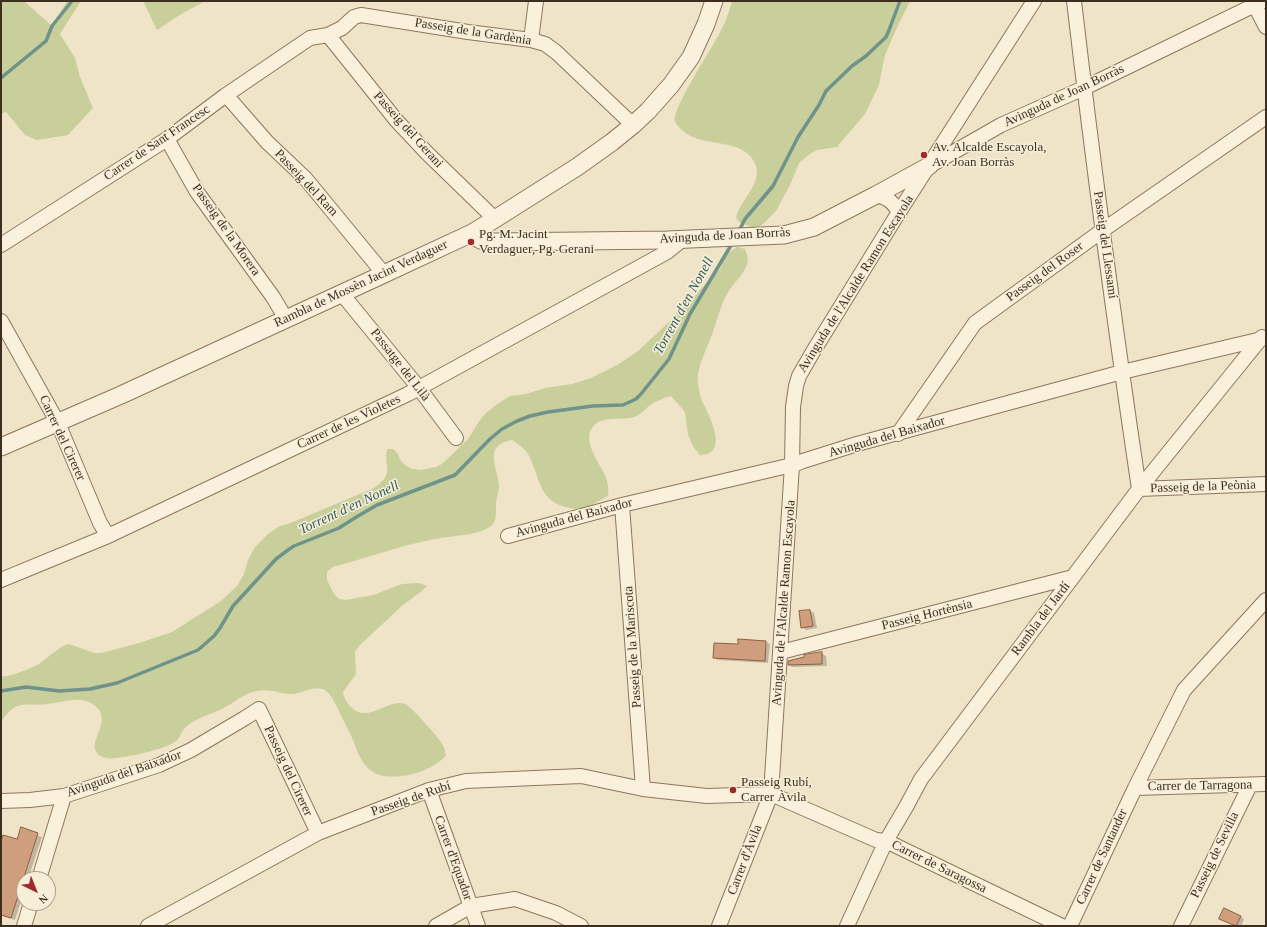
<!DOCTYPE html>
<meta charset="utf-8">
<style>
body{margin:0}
#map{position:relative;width:1267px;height:927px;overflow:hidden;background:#f0e4c8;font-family:"Times New Roman",serif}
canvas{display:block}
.frame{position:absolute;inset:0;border:2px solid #3d2e20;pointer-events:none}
.north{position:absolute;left:16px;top:871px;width:40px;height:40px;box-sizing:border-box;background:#f7eed8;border:1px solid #ada18e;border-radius:50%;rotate:137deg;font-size:11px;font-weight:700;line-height:16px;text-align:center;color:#3d2e20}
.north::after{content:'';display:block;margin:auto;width:14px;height:18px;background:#9e2a2b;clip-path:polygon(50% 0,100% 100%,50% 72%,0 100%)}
</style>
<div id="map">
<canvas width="1267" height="927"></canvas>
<div class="frame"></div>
<div class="north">N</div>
</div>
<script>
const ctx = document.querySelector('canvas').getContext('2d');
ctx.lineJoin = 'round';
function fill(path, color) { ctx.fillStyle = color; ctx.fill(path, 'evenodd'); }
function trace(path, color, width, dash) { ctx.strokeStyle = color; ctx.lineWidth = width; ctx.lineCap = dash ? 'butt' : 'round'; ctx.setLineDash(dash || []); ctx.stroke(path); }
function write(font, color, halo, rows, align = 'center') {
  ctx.font = font + ' "Times New Roman",serif'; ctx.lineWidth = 3; ctx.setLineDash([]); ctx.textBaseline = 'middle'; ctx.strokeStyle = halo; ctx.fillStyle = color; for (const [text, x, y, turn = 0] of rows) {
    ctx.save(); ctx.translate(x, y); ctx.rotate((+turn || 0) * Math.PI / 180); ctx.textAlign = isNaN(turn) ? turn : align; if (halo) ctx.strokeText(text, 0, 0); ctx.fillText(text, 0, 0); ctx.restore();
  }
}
fill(new Path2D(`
 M1,1H24L52,26L67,1H81L60,34L75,58L80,77L93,108L68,135L37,140L25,135L6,112L1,114Z
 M143,1H205L178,16L157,30Z
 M732,1H910L895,32L885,55L879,85L865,114L837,147L817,150L810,154L799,163L790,185L776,211L761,226L755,228L740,223L736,218C739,201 762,184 756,166C746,136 703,149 683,131C680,128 676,125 675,121C672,108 713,47 720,32C726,22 729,12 732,1Z
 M737,247L745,249C747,255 749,258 747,264C744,275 732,284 727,294C721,305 718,317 714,329C709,344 701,358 698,374C697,382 699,391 701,398C707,413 732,454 700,455L695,449L691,442L688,435L685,412L671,396C663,398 656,401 649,406C645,409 641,414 637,416C626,421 607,416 597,423C578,436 599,462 605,475C608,483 609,489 608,496C600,500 592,506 583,508C577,510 570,508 565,507C537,499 540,475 528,454C524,448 518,444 512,440C482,445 498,467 499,486C499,492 496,498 496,504C496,511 497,520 492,525C483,534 461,535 448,537C409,542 371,557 333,567L327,572V580L334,594L339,599L346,600L373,595L402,584L419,583L427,586L422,591L403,605L360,645L355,652L356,674L343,692C344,698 346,701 350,706C366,723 382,704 399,703C401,703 403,703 405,704C411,706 441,740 444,747C445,750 445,753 446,756C434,767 419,774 403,776C383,778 370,776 360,757C357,752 355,745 353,740C348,729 342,718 337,707C334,701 329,691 322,689C313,686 303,693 293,694C281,694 269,688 257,691C244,693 234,703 222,709C211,714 197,718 187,726C181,731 180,739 175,742C164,749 137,755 123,757C116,759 102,760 97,753C88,742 109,725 99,710C85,693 65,702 48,704C38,706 27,703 18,706C11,708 5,716 1,722V677L12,675L26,670L39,664L61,647L68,644L75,646L94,653H101L139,643L172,632L221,601L237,586L244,574L248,560L255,547L268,534L278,527L293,522L374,488C396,473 383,468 387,449H393L398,454L401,461L406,466L413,469L421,470L436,467L442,464L468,439L480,420L485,414L496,405L510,396L526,394L545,388L572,384L591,378L617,365L638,351L670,321L720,269L727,254Z`), '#c9cf9b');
fill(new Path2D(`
 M810,611L814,613L817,628L806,630L802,627Z
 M739,640L766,642L770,644L768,663L718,660L714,658L739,645Z
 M821,653L826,656L827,666L793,667L789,665Z
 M21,829L42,837L28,879H24V892L15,920L2,916L1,917V843L17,840Z
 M1240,916L1244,919L1241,926H1235L1224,921Z`), '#0003');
trace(new Path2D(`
 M1,78L46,41L52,26L72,1
 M739,231L745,219L773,186L798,137L819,105L826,91L852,66L866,56L886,37L889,30L900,1
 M1,691L26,687L59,691L90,689L117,683L198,650L214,636L220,628L233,606L276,559L288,550L294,546L339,528L358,516L377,505L455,475L490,439L502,429L517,421L530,416L548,412L593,406L623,405L636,399L641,394L669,359L690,314L733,242`), '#6f938a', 3.5);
const building = new Path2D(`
 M810,610L813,626L801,628L799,611Z
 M738,639L766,641L765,661L713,658L714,643L738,644Z
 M822,652V664L788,665V661L804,657V655Z
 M21,827L38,833L11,918L1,915V840L3,835L17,839Z
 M1224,908L1241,916L1236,926L1219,919Z`);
fill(building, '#cf9f7d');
trace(building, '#8d5f41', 1);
const minor = new Path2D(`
 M1074,1C1093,164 1115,327 1139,489L1266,484
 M1254,4L1266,27
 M328,35L396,120L427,153L495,219
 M531,40L536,1
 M226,95L267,142L305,178L384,274
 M167,139L197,192L273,297L286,319
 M931,165L1001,125L1084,88L1263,1
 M876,195C888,198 892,201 899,212
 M1,245L167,139L226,95L310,38L328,35L342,28L354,17L361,15L468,32L531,40L545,44L556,52L633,125
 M342,294L419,388L456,438
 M1,321L58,423L100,523L108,536
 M898,434L975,323L1103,230L1266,117
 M622,505L643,789
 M508,536L622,505L796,464L803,461L857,444L1122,372L1266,338
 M1,580L108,536L408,394L667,252L683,239
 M781,652L1073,577
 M1135,788L1266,784
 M429,790L478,926
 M1,801L30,800L64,796L159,765L191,750L245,718L259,709L318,833
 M39,879L64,796
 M24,926L31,903
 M148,926L318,833L429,790L466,781L581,776L643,789L707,796L771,794L876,840L886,841L1062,926
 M436,926L471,906L515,899L556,913L581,926
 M719,926L771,794L792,465L793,407L796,386L799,376L814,350L899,212L1034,1
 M847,926L886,841L906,807L921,779L1139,489L1262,337
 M1070,926L1135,788L1184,690L1266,600
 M1181,926L1250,785`);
const tertiary = new Path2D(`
 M472,233C478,240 483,242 493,242L667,240L784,235L814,227L876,195L929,166
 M1,447L121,395L384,274L472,233L495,219L577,167L612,142L633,125L648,111L671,85L691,57L706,24L714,1`);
trace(minor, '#8d765c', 16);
trace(tertiary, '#8d765c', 19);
trace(minor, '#faf1dc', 14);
trace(tertiary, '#faf1dc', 17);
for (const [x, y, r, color] of [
 [924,155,4,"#9e2a2b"],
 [471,242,4,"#9e2a2b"],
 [733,790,4,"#9e2a2b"]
]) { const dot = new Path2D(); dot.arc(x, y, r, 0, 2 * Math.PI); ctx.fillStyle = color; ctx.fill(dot); trace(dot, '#f7eed8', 1.5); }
write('13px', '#3d2e20', '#f7eed8', [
 ["Passeig de la Gardènia",473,32,9],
 ["Avinguda de Joan Borràs",1064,96,-25],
 ["Passeig del Gerani",408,130,48],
 ["Carrer de Sant Francesc",157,143,-34],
 ["Passeig del Ram",306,183,47],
 ["Passeig de la Morera",226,230,55],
 ["Avinguda de Joan Borràs",725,236,-3],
 ["Passeig del Llessamí",1105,245,82],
 ["Passeig del Roser",1045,272,-36],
 ["Rambla de Mossèn Jacint Verdaguer",361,284,-25],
 ["Avinguda de l'Alcalde Ramon Escayola",856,284,-58],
 ["Passatge del Lilà",400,365,52],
 ["Carrer de les Violetes",349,422,-25],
 ["Avinguda del Baixador",887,437,-16],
 ["Carrer del Cirerer",62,438,65],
 ["Passeig de la Peònia",1203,487,-2],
 ["Avinguda del Baixador",574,518,-15],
 ["Avinguda de l'Alcalde Ramon Escayola",784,603,-86],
 ["Passeig Hortènsia",927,615,-14],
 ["Rambla del Jardí",1041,619,-53],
 ["Passeig de la Mariscota",633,647,-94],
 ["Passeig del Cirerer",288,771,65],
 ["Avinguda del Baixador",124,774,-19],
 ["Carrer de Tarragona",1200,786,-1],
 ["Passeig de Rubí",411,799,-19],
 ["Passeig de Sevilla",1215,855,-64],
 ["Carrer de Santander",1102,857,-65],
 ["Carrer d'Equador",453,858,70],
 ["Carrer d'Àvila",745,860,-69],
 ["Carrer de Saragossa",939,867,26]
]);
write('13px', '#3d2e20', '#f7eed8', [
 ["Av. Alcalde Escayola,",932,148],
 ["Av. Joan Borràs",932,163],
 ["Pg. M. Jacint",479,235],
 ["Verdaguer, Pg. Gerani",479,250],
 ["Passeig Rubí,",741,783],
 ["Carrer Àvila",741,798]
], 'left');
write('italic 14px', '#2f5d5a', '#f7eed8', [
 ["Torrent d'en Nonell",684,306,-61],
 ["Torrent d'en Nonell",349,508,-25]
]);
</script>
